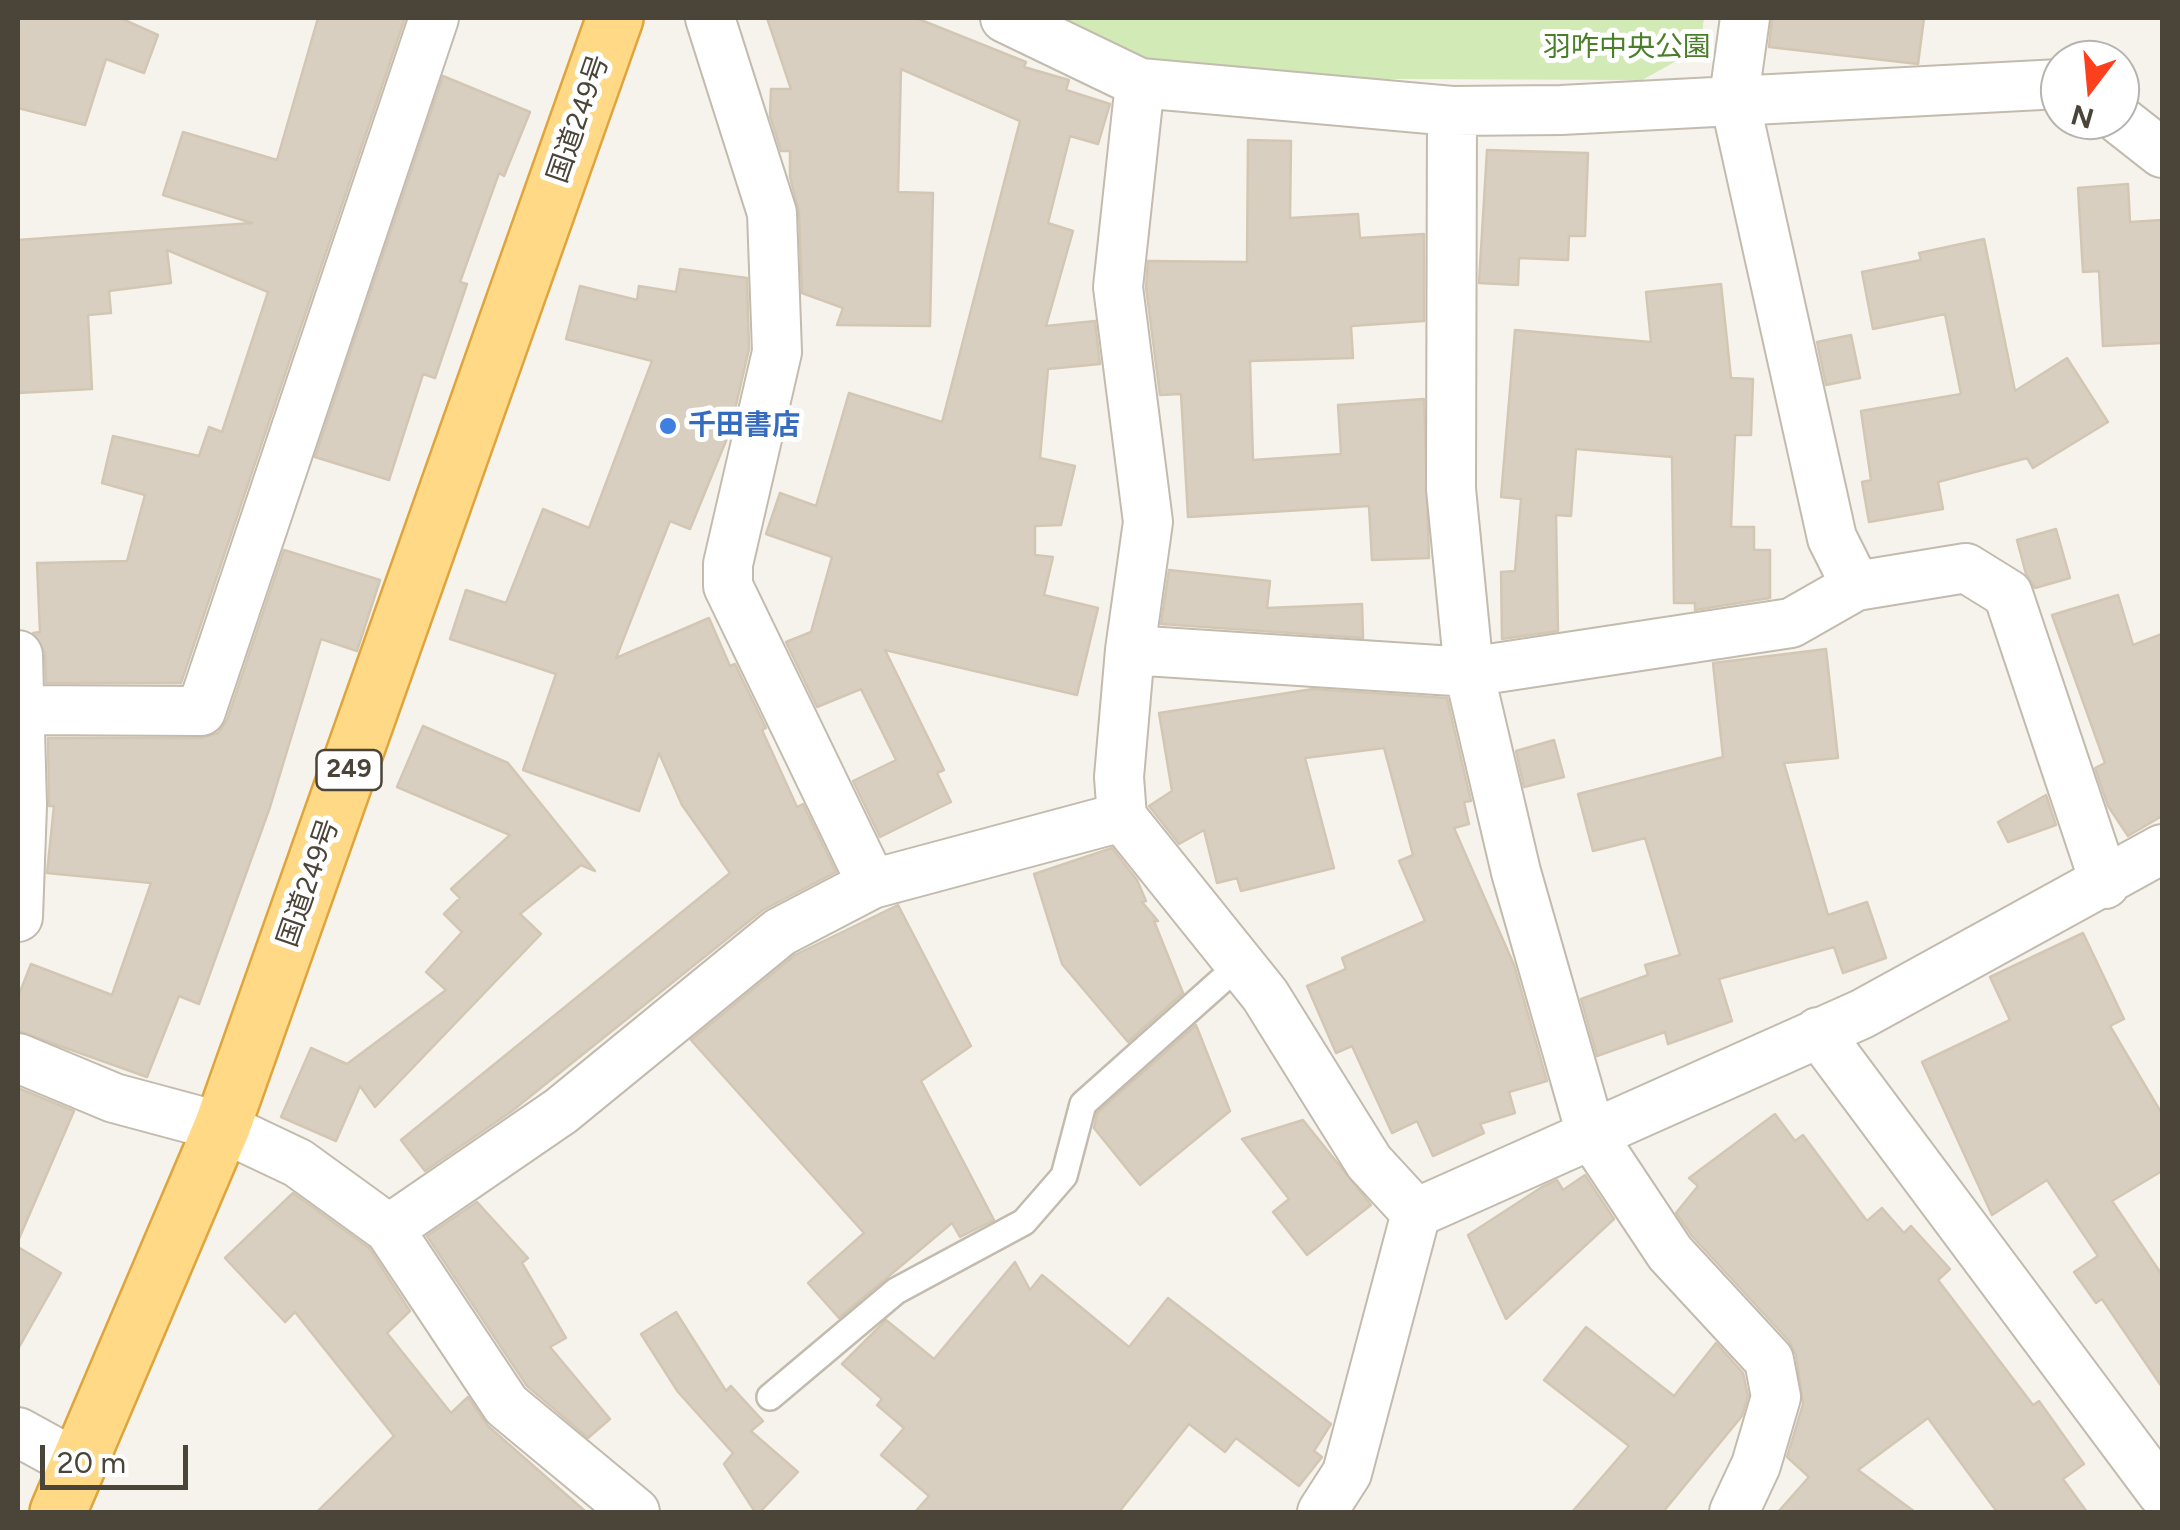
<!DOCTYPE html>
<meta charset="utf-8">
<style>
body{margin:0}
#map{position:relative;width:2180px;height:1530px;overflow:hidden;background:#f6f3ec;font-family:Figtree,sans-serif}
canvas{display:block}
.frame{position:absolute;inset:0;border:20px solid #4b4439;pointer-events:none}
.north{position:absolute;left:2040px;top:40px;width:100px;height:100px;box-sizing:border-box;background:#fff;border:2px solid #b7b4b0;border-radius:50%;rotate:196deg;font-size:28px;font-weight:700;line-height:40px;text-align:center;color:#4b4439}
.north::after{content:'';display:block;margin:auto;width:35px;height:45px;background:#fc3f1d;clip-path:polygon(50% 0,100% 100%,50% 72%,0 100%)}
.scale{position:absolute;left:40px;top:1445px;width:148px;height:45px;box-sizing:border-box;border:5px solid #4b4439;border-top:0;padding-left:12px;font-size:30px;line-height:35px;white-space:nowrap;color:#4b4439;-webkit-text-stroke:8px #fff;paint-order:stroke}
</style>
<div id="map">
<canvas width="2180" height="1530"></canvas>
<div class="frame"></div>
<div class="north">N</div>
<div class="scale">20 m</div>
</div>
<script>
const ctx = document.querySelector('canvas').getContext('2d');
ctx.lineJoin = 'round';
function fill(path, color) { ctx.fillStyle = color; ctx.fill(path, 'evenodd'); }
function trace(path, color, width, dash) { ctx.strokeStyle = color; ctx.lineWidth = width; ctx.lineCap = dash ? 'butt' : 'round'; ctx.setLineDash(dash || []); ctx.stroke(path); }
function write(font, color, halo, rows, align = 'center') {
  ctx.font = font + ' Figtree,"Noto Sans JP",sans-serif'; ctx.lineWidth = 10; ctx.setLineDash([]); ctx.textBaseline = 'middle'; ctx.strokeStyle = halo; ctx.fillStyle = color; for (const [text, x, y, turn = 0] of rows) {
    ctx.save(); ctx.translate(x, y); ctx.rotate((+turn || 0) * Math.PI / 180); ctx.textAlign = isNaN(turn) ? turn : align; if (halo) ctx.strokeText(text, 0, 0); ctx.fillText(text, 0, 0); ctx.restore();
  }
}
fill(new Path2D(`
 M1040,18H1704L1700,48L1642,80L1174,78Z`), '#d2eab5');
const building = new Path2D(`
 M18,18H120L158,35L144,73L106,59L85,125L18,108Z
 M318,18H405L181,683H46L45,653L33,633L40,632L37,563L127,561L145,495L102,483L113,436L199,456L209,427L222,432L268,292L167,250L171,283L109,291L111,313L88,315L92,389L18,393V240L252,223L163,195L183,132L277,160Z
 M767,18H916L1026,62L1024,67L1069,80L1066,90L1110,104L1098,144L1070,136L1048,223L1073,231L1046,326L1095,321L1100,364L1048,369L1040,458L1075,466L1061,525L1035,526V555L1053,557L1044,595L1098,608L1077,695L885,650L944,770L937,773L951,802L880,837L853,781L896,760L861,689L817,707L786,642L811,632L832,557L766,534L780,493L816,506L849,393L942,422L1020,121L901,69L898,192L933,193L930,326L837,325L843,308L802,293L799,212L790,177V151H781L770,116L771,89H791Z
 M1772,18H1924L1918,64L1769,47Z
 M443,76L530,112L504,176L499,173L460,282L467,284L435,378L423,374L389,480L315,457Z
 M1248,140L1291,141L1290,218L1358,214L1360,238L1424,234V321L1351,326L1353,358L1250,361L1253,460L1341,454L1338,405L1424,399L1429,558L1372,560L1369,506L1188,517L1181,394L1160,395L1146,287L1148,261L1247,262Z
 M1487,150L1588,153L1585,236H1569L1568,260L1519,258L1518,285L1479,283Z
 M2128,184L2130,222L2162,220V343L2103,346L2099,271L2083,272L2078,188Z
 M1984,239L2015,391L2067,358L2108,422L2033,468L2027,458L1938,482L1943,509L1869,522L1862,482L1871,480L1861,411L1961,394L1945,314L1873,329L1862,272L1921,260L1919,253Z
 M680,269L747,278L749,349L730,431L690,529L670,521L616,658L709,618L730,666L735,664L766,728L762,730L797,807L803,804L836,872L763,910L512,1111L425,1171L401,1140L730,873L682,805L659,753L639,811L523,770L556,674L450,639L466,590L506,603L543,509L589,528L652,361L566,339L580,286L637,300L639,286L676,292Z
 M1721,284L1731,378L1753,379L1751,435H1735L1731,527H1754V550H1770V598L1695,610V603H1674L1672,457L1576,449L1571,516L1556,515L1558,631L1502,639L1501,572L1515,571L1521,499L1501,497L1515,330L1651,342L1646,292Z
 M1851,335L1860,378L1826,385L1817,342Z
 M2056,529L2070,578L2035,588L2026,574L2017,540Z
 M284,550L380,580L357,651L321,639L270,807L199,1004L179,996L147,1077L18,1031V997L31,964L112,995L151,883L47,873L54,806H49L48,738H201L218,733L227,720Z
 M1169,570L1270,581L1267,608L1362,604L1363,638L1161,624Z
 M2118,595L2133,645L2162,634V816L2128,836L2108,806L2095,768L2105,763L2052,615Z
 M1826,649L1838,758L1784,763L1828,915L1867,902L1886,958L1843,973L1834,947L1719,979L1732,1021L1668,1044L1665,1032L1597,1056L1581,999L1648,975L1645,965L1680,955L1645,838L1593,851L1578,794L1723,757L1713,663Z
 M1313,689L1447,698L1471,801L1464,802L1469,824L1454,828L1514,965L1547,1081L1509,1092L1515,1113L1480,1124L1484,1133L1433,1156L1417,1121L1392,1133L1352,1046L1336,1053L1307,986L1346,969L1342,958L1425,921L1399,861L1413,855L1384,748L1305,758L1334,868L1241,891L1237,878L1217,883L1204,830L1179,844L1149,806L1172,791L1159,713Z
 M423,726L508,763L595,871L581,865L520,914L541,934L375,1107L360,1086L336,1141L281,1117L311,1048L347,1064L446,990L426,972L462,932L444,914L460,898L451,889L510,835L397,787Z
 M1554,740L1564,777L1524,787L1516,751Z
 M2046,795L2056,825L2008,842L1998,822Z
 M1112,848L1137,880L1146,901L1142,902L1158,921H1154L1183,993L1128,1042L1062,964L1034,874Z
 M898,905L971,1046L921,1081L994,1220L960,1237L952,1223L839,1318L808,1283L864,1233L691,1040L795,955Z
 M2083,933L2124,1019L2110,1026L2162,1114V1171L2112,1201L2162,1275V1387L2102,1299L2096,1303L2074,1272L2098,1256L2047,1180L1992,1215L1922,1062L2010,1020L1990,977Z
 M1196,1025L1230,1111L1140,1185L1094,1128L1097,1113Z
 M18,1088L74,1111L18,1241Z
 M1775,1114L1795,1141L1803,1135L1867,1221L1882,1208L1904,1233L1911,1226L1950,1269L1938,1280L2033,1405L2039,1401L2084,1464L2063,1479L2087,1512H1997L1928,1418L1858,1470L1915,1512H1778L1809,1477L1787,1457L1803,1404L1796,1355L1789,1341L1692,1236L1676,1213L1698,1186L1689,1178Z
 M1303,1120L1371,1205L1307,1255L1273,1212L1289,1199L1242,1139Z
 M1585,1175L1614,1219L1506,1319L1468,1235L1542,1187L1557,1180L1563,1190Z
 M293,1193L369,1248L410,1311L387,1333L451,1413L468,1397L488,1426L586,1512H317L394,1436L295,1312L285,1322L225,1258Z
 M477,1202L528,1258L522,1263L566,1338L550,1347L610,1419L588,1438L527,1386L427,1236Z
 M18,1247L61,1273L18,1349Z
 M1015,1262L1030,1290L1042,1275L1129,1347L1168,1298L1331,1424L1314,1451L1322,1457L1299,1486L1236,1438L1225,1452L1189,1424L1119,1512H915L929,1496L881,1455L904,1428L877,1405L882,1399L842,1364L886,1320L934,1359Z
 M676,1312L726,1391L731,1386L763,1421L751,1431L752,1432L798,1472L760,1512H755L724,1464L733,1453L678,1392L641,1334Z
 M1586,1327L1674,1396L1716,1343L1743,1373L1748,1396L1742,1416L1663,1512H1572L1629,1446L1544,1380Z`);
fill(building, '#d8cfc1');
trace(building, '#d3c7b4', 2.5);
const service = new Path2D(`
 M770,1397L896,1291L1024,1222L1064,1176L1083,1104L1240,964`);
const minor = new Path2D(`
 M710,18L772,213L777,352L728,564V586L872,884
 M1005,18L1140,83L1452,111L1561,110L2060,84
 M1745,18L1734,97L1832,538L1856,586
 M1140,83L1118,287L1148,522L1130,650L1119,777L1122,817L1265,995L1369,1162L1416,1213
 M1452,111L1451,489L1469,672L1516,872L1591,1134L1670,1253L1769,1360L1776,1397L1756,1465L1734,1512
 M2120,120L2162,153
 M1130,650L1469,672L1791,623L1856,586L1966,568L2008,594L2105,884
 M18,655L22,805L18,917
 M22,710L201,711L434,18
 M1818,1032L2162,1493
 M18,1058L114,1098L222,1127L298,1163L389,1229L506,1405L635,1512
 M1416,1213L1862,1014L2162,849
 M389,1229L561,1111L780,932L872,884L1122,817
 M18,1432L80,1466
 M1322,1512L1347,1473L1416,1213`);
const trunk = new Path2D(`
 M58,1512L222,1127L615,18`);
trace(service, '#c2bbae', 30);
trace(minor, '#c2bbae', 52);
trace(trunk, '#e0a43c', 60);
trace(service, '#fff', 25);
trace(minor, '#fff', 48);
trace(trunk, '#ffd985', 55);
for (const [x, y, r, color] of [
 [668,426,10,"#3f7fe0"]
]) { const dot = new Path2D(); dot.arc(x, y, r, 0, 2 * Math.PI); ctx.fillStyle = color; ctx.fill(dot); trace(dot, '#fff', 4); }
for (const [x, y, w] of [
 [349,770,65]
]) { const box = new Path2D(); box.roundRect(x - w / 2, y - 20, w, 40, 8); ctx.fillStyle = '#fff'; ctx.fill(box); trace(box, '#4b4439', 2.5); }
write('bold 25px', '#4b4439', null, [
 ["249",349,770]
]);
write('28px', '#4a7f2a', '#fff', [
 ["羽咋中央公園",1627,48]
]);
write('28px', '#4b4439', '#fff', [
 ["国道249号",579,119,-71],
 ["国道249号",309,883,-71]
]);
write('bold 28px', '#366cbe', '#fff', [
 ["千田書店",688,426]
], 'left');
</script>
